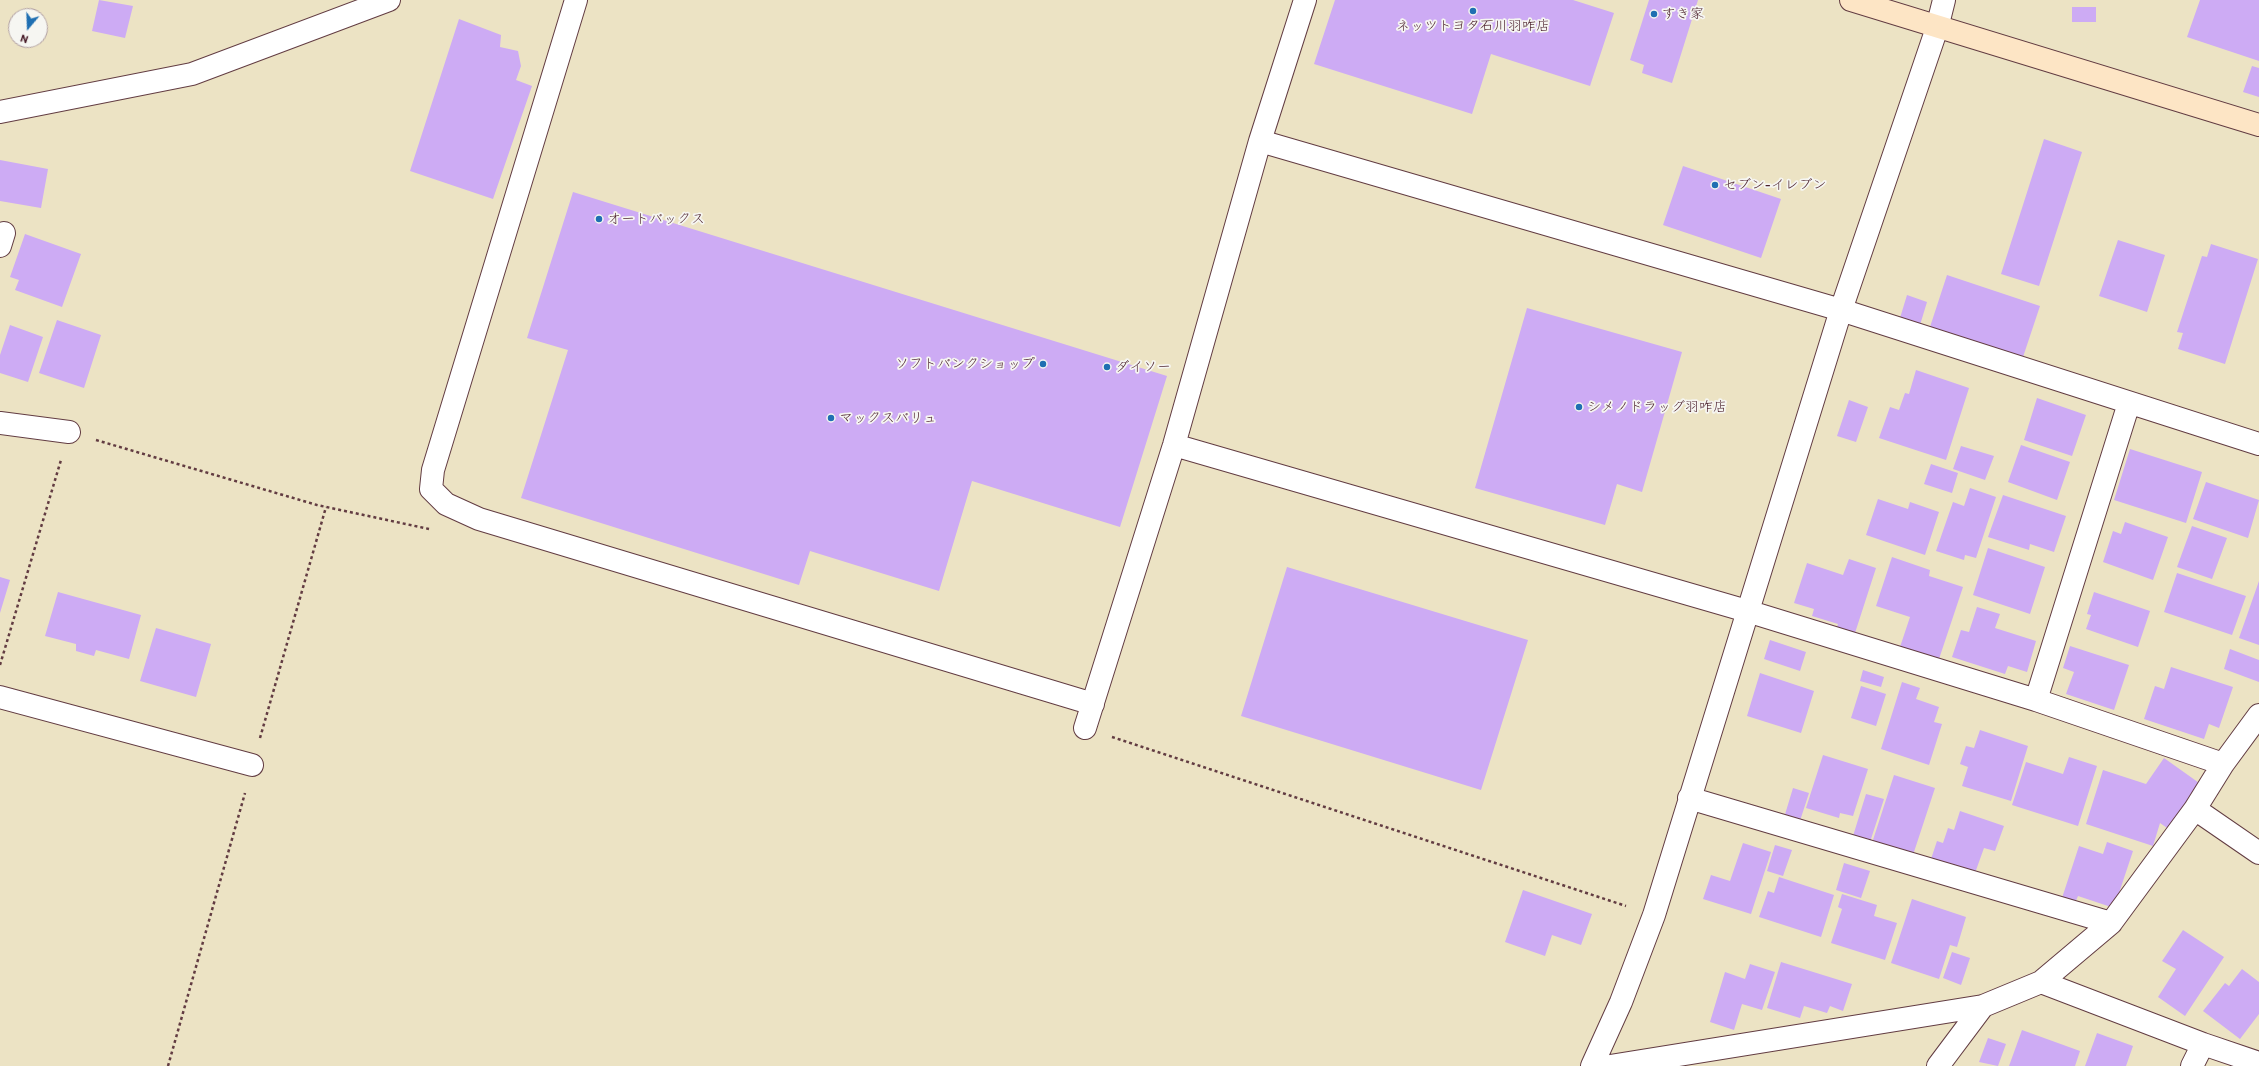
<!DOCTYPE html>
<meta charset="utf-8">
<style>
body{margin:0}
#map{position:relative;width:2259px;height:1066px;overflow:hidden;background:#ece3c4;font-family:Itim,sans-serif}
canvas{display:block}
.north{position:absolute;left:8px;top:8px;width:40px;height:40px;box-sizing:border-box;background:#f6f6f2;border:1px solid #b1a0a2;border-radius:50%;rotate:199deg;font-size:11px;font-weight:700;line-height:16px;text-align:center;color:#4a1f2b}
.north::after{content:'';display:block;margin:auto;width:14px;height:18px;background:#1f6fb2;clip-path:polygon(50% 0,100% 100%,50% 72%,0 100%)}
</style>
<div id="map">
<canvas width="2259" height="1066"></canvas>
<div class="north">N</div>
</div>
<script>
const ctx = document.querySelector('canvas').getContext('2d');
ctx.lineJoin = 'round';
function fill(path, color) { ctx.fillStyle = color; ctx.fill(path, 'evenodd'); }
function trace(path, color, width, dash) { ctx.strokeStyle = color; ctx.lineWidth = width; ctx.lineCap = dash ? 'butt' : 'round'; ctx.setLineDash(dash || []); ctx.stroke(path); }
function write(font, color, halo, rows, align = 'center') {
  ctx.font = font + ' Itim,"Klee One",sans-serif'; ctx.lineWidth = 3.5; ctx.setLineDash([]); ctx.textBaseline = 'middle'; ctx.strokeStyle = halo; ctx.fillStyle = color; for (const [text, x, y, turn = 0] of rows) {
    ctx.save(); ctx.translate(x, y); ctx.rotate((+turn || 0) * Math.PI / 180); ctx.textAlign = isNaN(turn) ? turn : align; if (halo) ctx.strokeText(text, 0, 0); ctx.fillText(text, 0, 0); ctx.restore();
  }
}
fill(new Path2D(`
 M99,0L133,6L125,38L92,31Z
 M1335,0H1573L1614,13L1590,86L1491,54L1472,114L1314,64Z
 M1649,0H1698L1672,83L1642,73L1644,65L1630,60Z
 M2200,0H2259V61L2187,37Z
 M2072,7H2096V22H2072Z
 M459,19L501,35L500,47L518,51L521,66L516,80L532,86L493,199L410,171Z
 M2252,66L2259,68V97L2243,92Z
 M2044,139L2082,152L2039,286L2001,274Z
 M0,160L48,169L41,208L0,201Z
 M1683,166L1781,199L1761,258L1663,225Z
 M573,192L1167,376L1120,527L972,481L939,591L810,551L799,585L521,498L568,350L527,338Z
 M25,234L81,254L62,307L15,290L19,280L10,277Z
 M2118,240L2165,255L2147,312L2099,296Z
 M2211,244L2258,259L2225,364L2178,349L2183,333L2177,332L2202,256L2207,257Z
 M1947,275L2040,306L2023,357L1930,327Z
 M1907,295L1927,302L1920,325L1900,318Z
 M1527,308L1682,352L1642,492L1617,484L1605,525L1475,488Z
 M57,320L101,335L84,388L39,373Z
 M10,325L43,337L28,382L0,373V355Z
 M1916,370L1969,388L1946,460L1879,438L1890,407L1899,410L1905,393L1909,394Z
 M2037,398L2086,415L2072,456L2024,440Z
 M1849,400L1868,407L1856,442L1837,436Z
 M2021,445L2070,462L2057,500L2008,482Z
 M1961,446L1994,456L1985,480L1953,469Z
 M2130,449L2202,472L2186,523L2114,500Z
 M1931,464L1958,473L1952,493L1924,484Z
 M2206,482L2259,500L2248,538L2193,519Z
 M1970,488L1996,497L1976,558L1965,555L1964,560L1936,551L1953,502L1964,506Z
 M2003,495L2066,516L2054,552L2030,544L2029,550L1988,537Z
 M1878,499L1908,509L1910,502L1939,512L1925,555L1866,535Z
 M2125,522L2168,537L2153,580L2103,562L2113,531L2121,534Z
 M2192,526L2227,538L2212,579L2177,567Z
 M1988,548L2045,567L2030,614L1973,595Z
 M1892,557L1930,570L1929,576L1963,587L1939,659L1900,647L1910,617L1876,606Z
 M1849,559L1876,568L1855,633L1837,627L1838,624L1812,616L1814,609L1794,603L1807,563L1843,575Z
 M1287,567L1528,640L1481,790L1241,716Z
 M2177,573L2246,596L2232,635L2164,612Z
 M0,577L10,580L0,613Z
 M2259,581V645L2239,638Z
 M58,592L141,615L129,659L96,650L94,656L76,651V644L45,636Z
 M2094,592L2150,611L2138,647L2086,629L2091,615L2087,614Z
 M1977,607L2000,614L1995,628L2036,641L2027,672L2008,666L2005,674L1952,657L1961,630L1969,632Z
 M156,628L211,644L196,697L140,681Z
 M1770,640L1806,652L1800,671L1764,659Z
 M2070,646L2129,665L2114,710L2066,694L2074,672L2063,668Z
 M2230,649L2259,660V682L2224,669Z
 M2171,667L2233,687L2219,728L2209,724L2204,739L2144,719L2155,686L2164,689Z
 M1863,670L1884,677L1881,687L1860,681Z
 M1760,673L1814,691L1801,733L1747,716Z
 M1902,682L1920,688L1916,699L1939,707L1934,722L1942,724L1929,765L1881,749Z
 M1861,686L1886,694L1876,726L1851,718Z
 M1980,730L2028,746L2011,801L1962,786L1968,767L1960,764L1966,746L1974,748Z
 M1823,755L1868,769L1853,816L1840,813L1839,818L1806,808Z
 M2069,757L2097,766L2078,826L2012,805L2026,762L2063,774Z
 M2164,758L2202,785L2170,830L2160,823L2153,846L2086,824L2103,770L2146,784Z
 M1894,775L1935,788L1913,855L1872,843Z
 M1793,788L1809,793L1798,827L1783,821Z
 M1866,794L1884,799L1870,842L1853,836Z
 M1960,811L2004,826L1995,851L1984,848L1975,873L1931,859L1937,841L1943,843L1948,828L1954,830Z
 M2107,842L2133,851L2114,908L2078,896L2075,903L2062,898L2079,846L2103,854Z
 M1743,843L1771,852L1751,914L1703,899L1711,875L1730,881Z
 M1775,845L1792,850L1783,876L1767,871Z
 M1844,863L1870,871L1861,898L1836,890Z
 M1779,877L1834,895L1821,937L1759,917L1768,891L1774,893Z
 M1523,890L1592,914L1581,945L1552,935L1545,956L1505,942Z
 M1842,894L1877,905L1874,916L1897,923L1885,960L1831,943L1842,909L1838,907Z
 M1912,899L1966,917L1957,947L1950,945L1939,979L1891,963Z
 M2183,930L2224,957L2185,1016L2158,997L2176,969L2162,961Z
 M1952,952L1970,958L1961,985L1943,978Z
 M1781,962L1852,984L1843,1011L1830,1006L1827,1013L1804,1006L1800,1018L1767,1008Z
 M1750,964L1775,972L1762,1010L1742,1004L1734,1030L1710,1022L1725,972L1745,979Z
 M2242,969L2259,982V1014L2240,1039L2203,1011L2225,983L2229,986Z
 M2022,1030L2080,1051L2075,1066H2009Z
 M2097,1033L2133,1046L2126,1066H2085Z
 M1988,1038L2006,1044L1998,1066L1979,1062Z`), '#cdabf4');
const street = new Path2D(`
 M576,0L433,470L431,489L446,504L479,519L1093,704
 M0,112L192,74L389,0
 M1260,141L1841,310L2259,444
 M0,246L4,233
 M0,423L69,432
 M1174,445L1747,611L2036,700L2223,764
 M0,697L252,765
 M2036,700L2129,403
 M1085,728L1174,445L1260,141L1305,0
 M1689,798L2111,923
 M2195,809L2259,853
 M2041,982L2111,923L2195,809L2223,764L2259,715
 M1592,1066L1621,1002L1654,915L1841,310L1937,28L1944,0
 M1610,1066L1983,1006L2041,982L2203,1044L2259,1063
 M1938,1066L1983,1006
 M2192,1066L2203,1044`);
const secondary = new Path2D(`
 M1851,0L2259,125`);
trace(street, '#623c42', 24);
trace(secondary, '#623c42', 24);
trace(new Path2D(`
 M96,440L317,505L429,529
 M0,665L61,460
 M1112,737L1626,906
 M260,738L326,507
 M168,1066L245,793`), '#623c42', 2.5, [3, 3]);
trace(street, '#fff', 22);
trace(secondary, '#fde5c5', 22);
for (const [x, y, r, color] of [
 [1473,11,4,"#1f6fb2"],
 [1654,14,4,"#1f6fb2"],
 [1715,185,4,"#1f6fb2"],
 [599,219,4,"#1f6fb2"],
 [1043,364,4,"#1f6fb2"],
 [1107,367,4,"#1f6fb2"],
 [1579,407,4,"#1f6fb2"],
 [831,418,4,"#1f6fb2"]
]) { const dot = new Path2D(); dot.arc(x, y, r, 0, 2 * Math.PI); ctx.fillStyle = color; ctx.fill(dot); trace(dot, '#f6f6f2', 1.5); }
write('14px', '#4a1f2b', '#f6f6f2', [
 ["すき家",1662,14],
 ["ネッツトヨタ石川羽咋店",1473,26,"center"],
 ["セブン-イレブン",1723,185],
 ["オートバックス",607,219],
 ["ソフトバンクショップ",1035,364,"right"],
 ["ダイソー",1115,367],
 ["シメノドラッグ羽咋店",1587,407],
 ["マックスバリュ",839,418]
], 'left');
</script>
